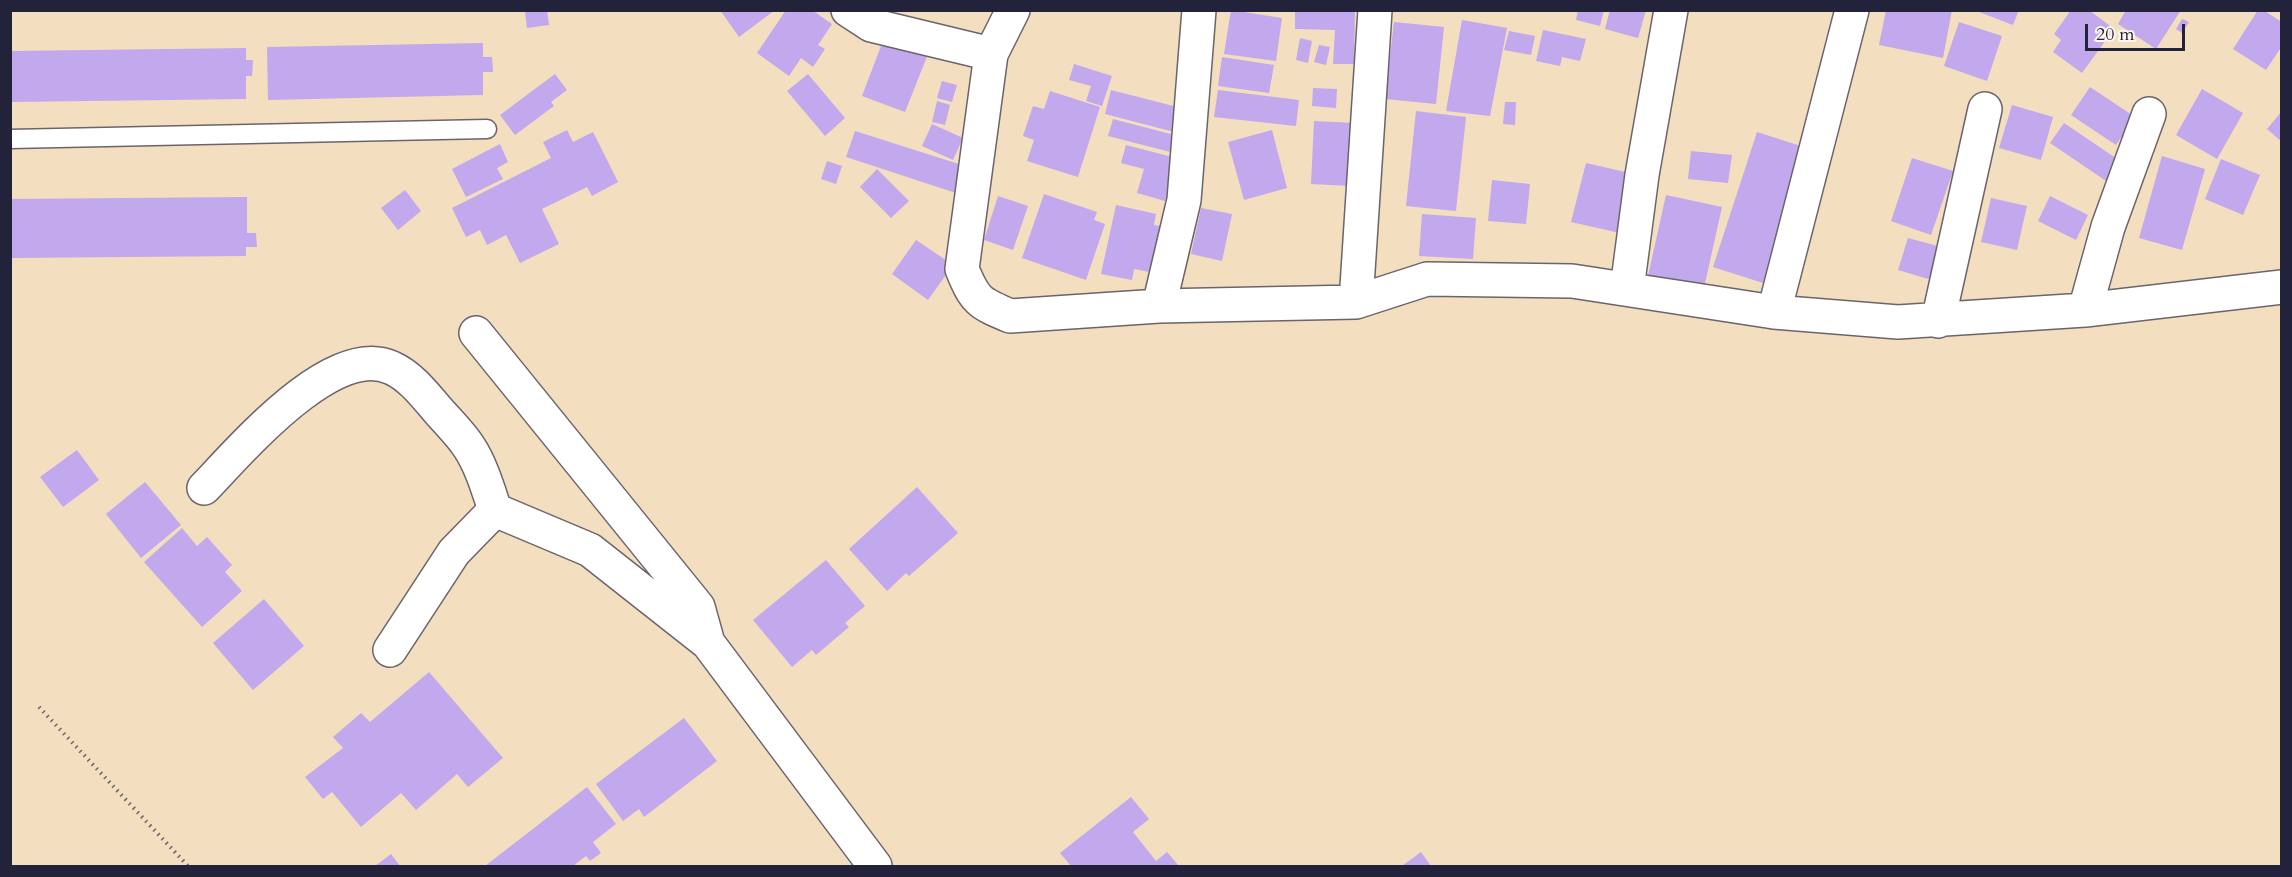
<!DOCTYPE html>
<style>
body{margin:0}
#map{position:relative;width:2292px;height:877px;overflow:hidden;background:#f3dec0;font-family:Cardo,serif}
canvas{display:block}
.frame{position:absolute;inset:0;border:12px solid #22223b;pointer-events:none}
.scale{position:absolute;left:2085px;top:24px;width:100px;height:27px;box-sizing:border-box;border:3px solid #22223b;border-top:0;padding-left:8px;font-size:18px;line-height:21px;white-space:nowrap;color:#22223b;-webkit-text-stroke:4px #fbf7ec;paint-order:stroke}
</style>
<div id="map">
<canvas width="2292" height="877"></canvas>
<div class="frame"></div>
<div class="scale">20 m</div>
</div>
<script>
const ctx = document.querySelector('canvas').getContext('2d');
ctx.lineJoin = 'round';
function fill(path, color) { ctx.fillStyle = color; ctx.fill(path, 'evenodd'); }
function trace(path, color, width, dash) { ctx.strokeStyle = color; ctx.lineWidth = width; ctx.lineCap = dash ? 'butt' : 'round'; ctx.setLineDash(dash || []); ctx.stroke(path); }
fill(new Path2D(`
 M547,10L549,25L527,28L525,12Z
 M720,10H775L739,37Z
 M786,10H812L832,24L818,45L825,49L813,67L801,58L789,76L757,53Z
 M1231,10L1282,18L1276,61L1224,54Z
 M1295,10H1355L1354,64H1333L1335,30L1295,29Z
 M1578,10H1604L1600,26L1576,20Z
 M1610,10H1646L1638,38L1605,29Z
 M1886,10H1952L1943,58L1879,45Z
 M1974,10H2019L2013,25Z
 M2071,10H2089L2114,29L2082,73L2053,52L2061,40L2054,34Z
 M2126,10H2181L2156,49L2118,24Z
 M2258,10H2263L2282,22V46L2266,70L2233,49Z
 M2182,19L2189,22L2182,33L2176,29Z
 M1462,20L1507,28L1490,116L1446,111Z
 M1394,22L1444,27L1436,104L1385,99Z
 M1959,22L2002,36L1987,81L1944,66Z
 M1543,30L1586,39L1580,61L1562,57L1560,66L1536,61Z
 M1509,31L1535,36L1531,55L1504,50Z
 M884,38L928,54L905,112L862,96Z
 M1300,38L1312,41L1308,63L1296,60Z
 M483,43V57H492L493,72H483V95L268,100L267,47Z
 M1319,45L1330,47L1326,65L1314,62Z
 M246,48V60H253L252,76H246V99L10,102V51Z
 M1222,57L1274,65L1269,93L1218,86Z
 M1074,64L1112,76L1102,106L1086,101L1091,86L1069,80Z
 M555,74L567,90L551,102L554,106L515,135L500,115Z
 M808,74L845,118L825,136L787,91Z
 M942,81L957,85L952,102L937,98Z
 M2090,87L2135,117L2116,145L2071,115Z
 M1313,88L1337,89L1336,108L1312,106Z
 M2202,89L2243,113L2217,159L2176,135Z
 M1111,90L1185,109L1178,133L1105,114Z
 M1218,90L1299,100L1296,126L1214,117Z
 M1050,91L1100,107L1078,177L1027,161L1034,140L1023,136L1033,106L1044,109Z
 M937,101L950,105L945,125L932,122Z
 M1505,102H1516L1515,125L1503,124Z
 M2012,105L2053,117L2041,160L1999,148Z
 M1416,111L1466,117L1456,211L1406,206Z
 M2282,111V142L2267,129Z
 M1113,119L1186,138L1182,155L1108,136Z
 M1314,121L1354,123L1351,186L1311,184Z
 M2064,123L2126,165L2112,185L2050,143Z
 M932,124L963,138L953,160L922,146Z
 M567,130L573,142L593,132L618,182L592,196L587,187L542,209L559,244L520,263L506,235L487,245L480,230L466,237L452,208L551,158L543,142Z
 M1272,130L1287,188L1244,200L1228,142Z
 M855,131L965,166L956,193L846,157Z
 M1757,132L1807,148L1763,283L1713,267Z
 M500,144L508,162L497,168L503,179L466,197L452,169Z
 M1126,145L1176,158L1165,201L1137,193L1144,169L1121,163Z
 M1691,151L1732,155L1728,183L1688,179Z
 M2162,156L2205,169L2182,250L2139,238Z
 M1912,158L1953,171L1931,235L1891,221Z
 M2221,159L2260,175L2243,215L2205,199Z
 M827,161L842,166L836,184L821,179Z
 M1586,163L1634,174L1620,233L1571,222Z
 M877,169L909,201L891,218L860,187Z
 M1492,180L1530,184L1526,224L1488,221Z
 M405,190L421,211L398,230L381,208Z
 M1044,194L1097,212L1094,220L1105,224L1086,280L1022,258Z
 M1666,195L1722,207L1704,288L1648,276Z
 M998,196L1028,206L1013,250L984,240Z
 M2050,196L2088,215L2076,240L2038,221Z
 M247,197V233H256L257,247H246V256L10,258V199Z
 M1991,198L2027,206L2017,250L1981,242Z
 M1116,205L1156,214L1154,225L1170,228L1160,274L1134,269L1132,280L1101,274Z
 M1201,208L1232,214L1222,261L1191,254Z
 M1422,214L1476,218L1473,259L1419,256Z
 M1908,238L1945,248L1935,281L1898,270Z
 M916,240L953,265L928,300L892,274Z
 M77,450L99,480L63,507L40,477Z
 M145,482L181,525L141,558L106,514Z
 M917,487L958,533L909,576L906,573L887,591L849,549Z
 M182,528L197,546L207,537L232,565L225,572L242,591L202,627L144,562Z
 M826,560L865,606L845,623L849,627L816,655L812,650L792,667L753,620Z
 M264,599L304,646L253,690L213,643Z
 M429,672L503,758L468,787L457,774L416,810L401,793L361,827L332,792L323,799L305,777L343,748L333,737L361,713L370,722Z
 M684,718L717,761L644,817L639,809L623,821L596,784Z
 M587,787L616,824L593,842L601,853L590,861L586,856L573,866H485Z
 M1131,797L1149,819L1133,832L1156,861L1167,852L1179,866H1071L1060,853Z
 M1421,852L1431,866H1402Z
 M391,854L400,866H375Z`), '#c2a8ec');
const lane = new Path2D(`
 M10,139L487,129`);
const street = new Path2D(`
 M848,10L871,25L991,54
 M1013,10L991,54L962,269C975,301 979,303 1010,316L1159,306L1356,302L1427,279L1572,281L1774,312L1898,322L2085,310L2282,287
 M1627,289L1642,175L1671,10
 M1356,302L1375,10
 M1159,306L1184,200L1199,10
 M2085,310L2108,227L2149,114
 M1774,312L1852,10
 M1938,321L1985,109
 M476,333L698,607L708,643L875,866
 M204,488C240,451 333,340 392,368C410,376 424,394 436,408C447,421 460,433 469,447C481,465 488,489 495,510L590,550L708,643
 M390,650L454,552L495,510`);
trace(lane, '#6b646a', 21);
trace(street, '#6b646a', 36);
trace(new Path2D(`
 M39,707L188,866`), '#6b646a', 4, [1.5, 4.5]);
trace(lane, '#fff', 18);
trace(street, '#fff', 33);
</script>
